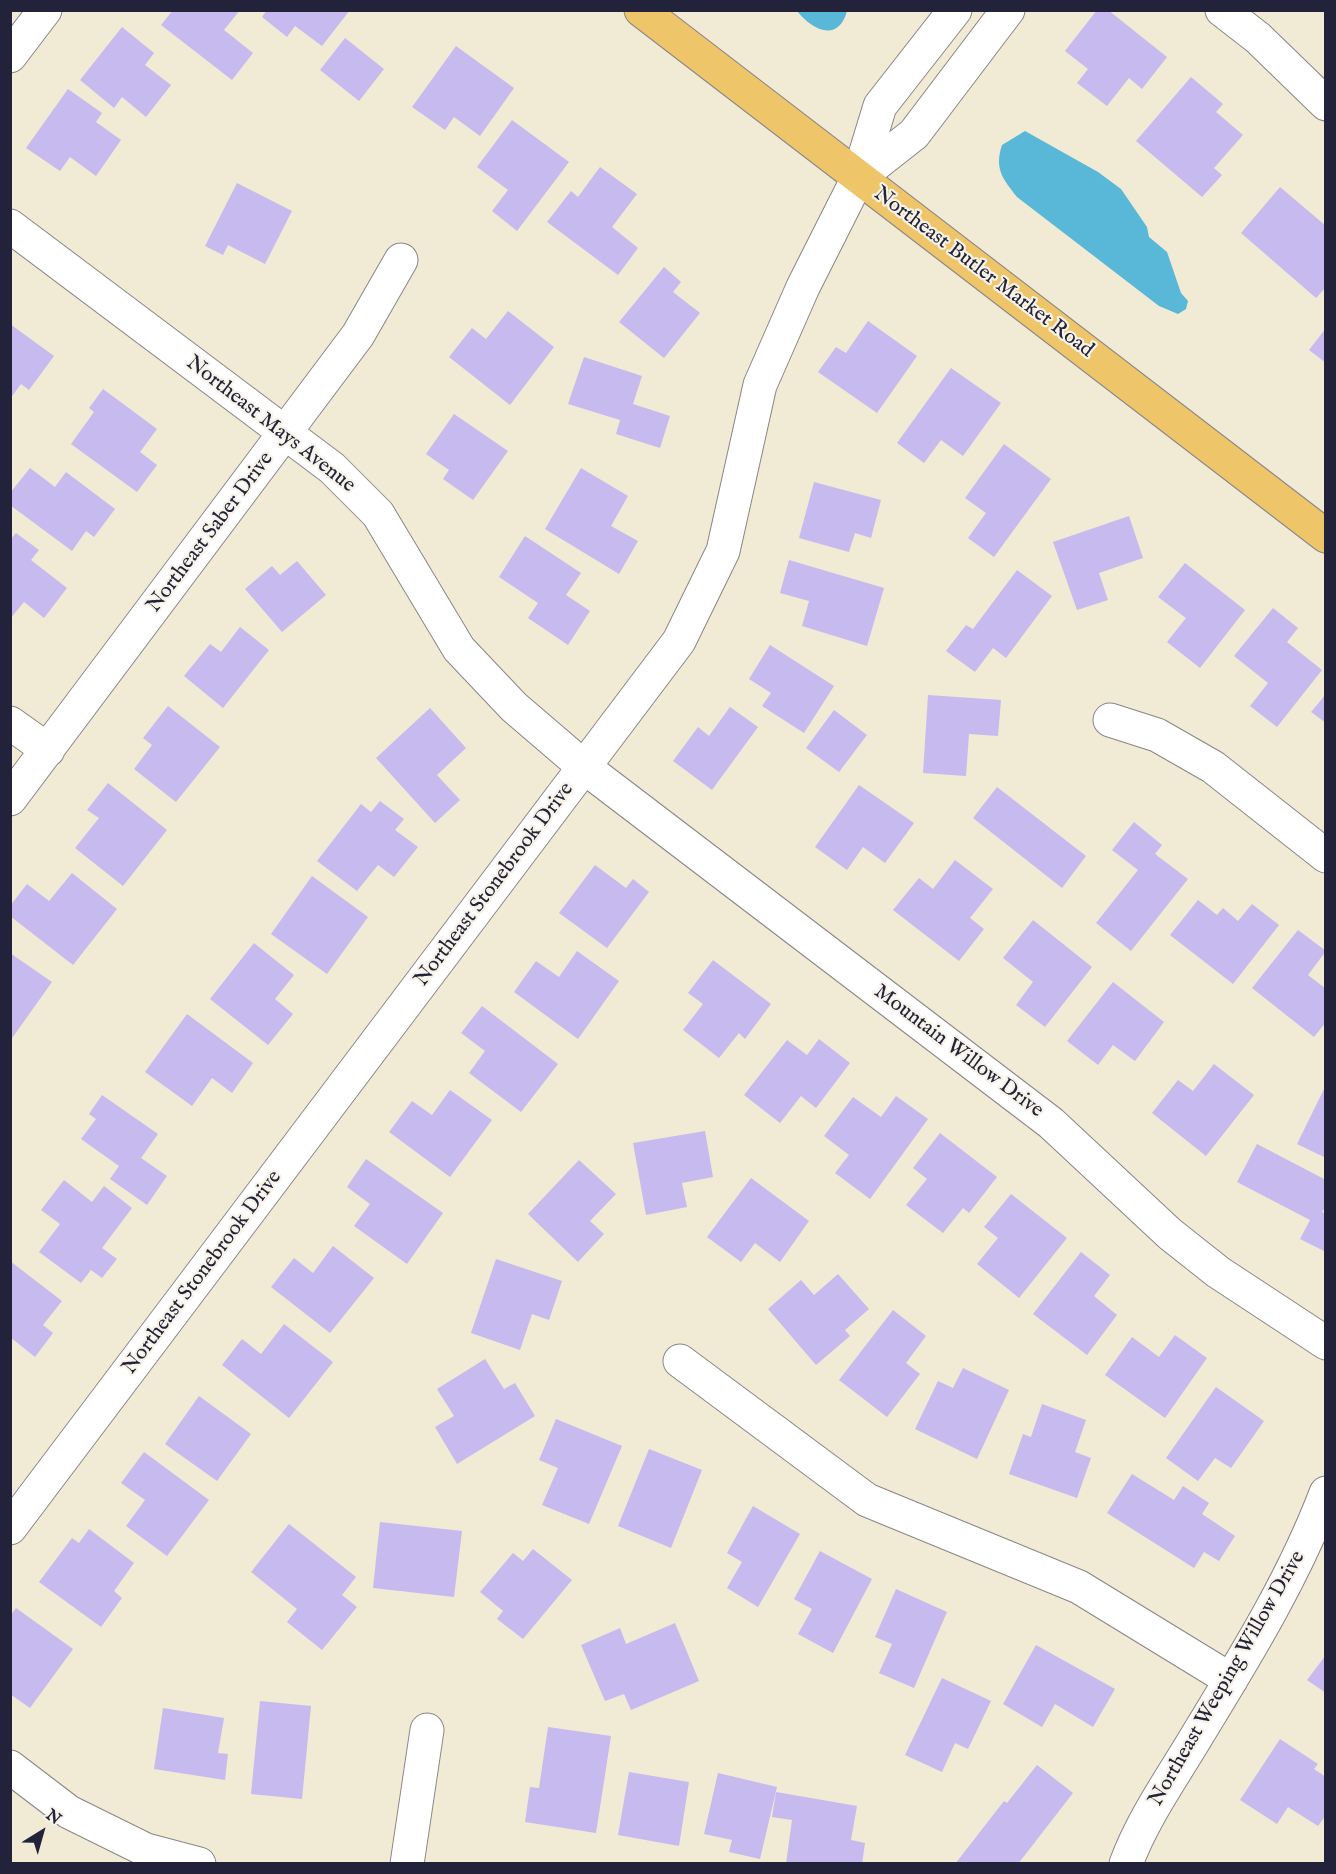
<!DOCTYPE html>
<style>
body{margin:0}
#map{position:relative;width:1336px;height:1874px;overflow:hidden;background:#f1ead4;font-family:"IM FELL English",serif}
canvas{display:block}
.frame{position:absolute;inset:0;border:12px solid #22223b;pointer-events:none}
.north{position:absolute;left:12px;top:1802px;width:60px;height:60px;-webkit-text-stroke:4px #f7f3e8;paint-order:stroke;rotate:37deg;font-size:16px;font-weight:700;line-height:24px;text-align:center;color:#22223b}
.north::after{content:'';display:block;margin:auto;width:21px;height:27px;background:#22223b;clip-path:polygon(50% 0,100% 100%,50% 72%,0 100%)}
</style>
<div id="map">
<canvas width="1336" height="1874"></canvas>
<div class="frame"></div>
<div class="north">N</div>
</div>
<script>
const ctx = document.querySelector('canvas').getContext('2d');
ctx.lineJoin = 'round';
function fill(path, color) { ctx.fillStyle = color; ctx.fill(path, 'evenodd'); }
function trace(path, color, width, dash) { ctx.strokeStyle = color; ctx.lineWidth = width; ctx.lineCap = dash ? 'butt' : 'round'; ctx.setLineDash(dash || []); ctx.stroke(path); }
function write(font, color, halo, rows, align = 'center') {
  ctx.font = font + ' "IM FELL English",serif'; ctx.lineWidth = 4.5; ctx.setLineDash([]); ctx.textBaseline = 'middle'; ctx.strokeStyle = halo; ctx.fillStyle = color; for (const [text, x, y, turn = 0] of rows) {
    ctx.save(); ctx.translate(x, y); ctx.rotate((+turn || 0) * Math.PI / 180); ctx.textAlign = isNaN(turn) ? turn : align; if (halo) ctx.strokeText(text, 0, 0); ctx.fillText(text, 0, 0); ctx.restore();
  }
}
fill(new Path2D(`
 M797,11H847C838,44 811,29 797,11Z
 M1025,131L1098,172L1121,189L1147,227L1149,237L1167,252L1181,293L1188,301L1186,309L1178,314L1159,306L1017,197C1003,179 994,169 1002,145Z`), '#59b7d7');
fill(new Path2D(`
 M173,10H240L224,30L253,53L232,80L161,25Z
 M267,10H350L322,46L295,26L287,37L262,17Z
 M1097,10H1108L1167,57L1142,89L1129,78L1107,106L1077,83L1088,69L1065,51Z
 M122,27L154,53L145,65L171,85L146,117L122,97L114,108L80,80Z
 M345,38L384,69L359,101L320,70Z
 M456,46L514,88L480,136L454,117L445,130L412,107Z
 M1191,77L1223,104L1216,112L1243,135L1214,168L1222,175L1202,197L1136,141Z
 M68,89L102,113L96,122L121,140L96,176L70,157L60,171L26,148Z
 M512,120L569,162L517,231L492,211L508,190L477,167Z
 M600,167L637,194L612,227L638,248L618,275L547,222L571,191L578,197Z
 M237,183L292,211L265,264L228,245L223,255L205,246Z
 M1280,187L1326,226V287L1316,298L1241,233Z
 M664,267L681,282L673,292L700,313L664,358L619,322Z
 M508,311L554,347L510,405L449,357L472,328L486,339Z
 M868,321L917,356L877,413L818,372L836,347L846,353Z
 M10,324L54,356L29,390L21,384L10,399Z
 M1326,328V363L1309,350Z
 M584,357L642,376L633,404L670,416L660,448L616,434L620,420L568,404Z
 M951,368L1001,403L963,456L941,440L924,463L897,443Z
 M103,389L157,429L140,452L157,465L137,492L71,444L94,412L89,408Z
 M454,414L508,451L473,500L443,479L449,470L426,454Z
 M1004,444L1051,479L994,557L968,538L986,513L965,498Z
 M30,468L55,487L66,472L115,509L94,537L86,531L72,551L10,505V493Z
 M581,468L628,496L611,526L638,541L619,574L545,529Z
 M814,482L881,500L871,538L855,533L849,552L799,538Z
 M1129,516L1143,558L1099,573L1108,600L1077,610L1053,542Z
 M16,533L39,550L31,560L67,588L44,618L24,602L10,619V540Z
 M525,536L581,573L566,595L590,611L568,645L528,618L538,603L499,577Z
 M789,560L884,588L867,646L802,626L809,601L780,593Z
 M297,561L326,595L282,632L245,589L272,566L280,575Z
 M1185,563L1245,610L1200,668L1167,642L1186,618L1158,597Z
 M1017,570L1052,596L1006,658L993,648L975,672L946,651L966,625L973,629Z
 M1273,608L1298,628L1287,642L1322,670L1277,727L1250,706L1268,683L1234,656Z
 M240,627L269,650L223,708L184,676L210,644L221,652Z
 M770,645L834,686L804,733L762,706L771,693L749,679Z
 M1326,694V723L1311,712Z
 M928,695L1001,700L998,736L969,734L966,776L923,773Z
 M168,706L220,747L176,802L134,769L152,745L143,738Z
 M730,707L758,727L712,790L673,761L698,727L709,736Z
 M430,708L466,748L437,775L460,800L435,823L376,758Z
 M834,710L867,735L839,772L806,748Z
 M108,783L167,830L123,886L75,848L99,818L87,810Z
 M859,785L914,823L885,863L863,847L847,870L815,847Z
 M997,787L1086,856L1062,888L973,818Z
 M380,801L404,819L395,830L418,847L394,877L378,865L357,891L317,861L361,804L371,812Z
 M1134,822L1162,845L1155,854L1188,879L1131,951L1096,923L1138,870L1112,850Z
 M955,860L993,889L970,918L984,929L959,961L893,910L919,878L933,889Z
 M595,865L626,888L633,879L649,892L607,948L559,913Z
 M72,873L117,909L73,965L10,916V906L27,884L49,901Z
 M312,876L368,917L327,974L271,934Z
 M1198,900L1217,915L1223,908L1238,921L1252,904L1279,925L1233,984L1170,935Z
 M1033,920L1092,967L1045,1027L1016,1005L1033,982L1003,958Z
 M1298,930L1326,951L1308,975L1326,989V1022L1314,1037L1252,988Z
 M254,943L294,975L275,999L293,1014L268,1045L210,999Z
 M577,951L619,981L578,1039L514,992L536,961L559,977Z
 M10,953L52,982L10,1041Z
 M713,960L771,1004L745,1039L739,1033L719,1058L683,1030L703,1004L688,993Z
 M1113,982L1164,1022L1135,1061L1113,1045L1098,1065L1067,1041Z
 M482,1006L558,1064L521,1112L469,1073L485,1051L461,1033Z
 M187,1014L253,1063L232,1093L212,1078L192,1106L145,1072Z
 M819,1039L850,1063L816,1108L801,1096L780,1123L744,1095L787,1040L807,1055Z
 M1214,1064L1254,1095L1206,1156L1152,1113L1178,1080L1193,1091Z
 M1326,1085V1158L1297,1144Z
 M450,1090L492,1120L450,1177L389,1132L412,1101L432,1115Z
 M102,1095L158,1134L141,1158L167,1176L147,1205L110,1179L119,1166L81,1139L96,1119L89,1114Z
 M896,1096L928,1119L870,1199L835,1173L849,1155L824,1136L853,1097L881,1117Z
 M705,1131L713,1177L682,1183L687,1207L646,1215L633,1143Z
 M940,1133L997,1177L969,1213L963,1208L943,1233L906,1205L927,1179L913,1168Z
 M1257,1144L1326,1180V1206L1322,1212L1326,1214V1252L1300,1239L1310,1220L1237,1182Z
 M366,1159L443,1213L407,1264L354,1226L370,1204L347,1187Z
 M579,1160L616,1194L590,1221L604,1234L578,1262L528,1214Z
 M751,1178L809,1221L780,1262L755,1243L741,1262L707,1237Z
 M64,1180L92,1202L104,1186L132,1208L102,1248L117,1259L102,1278L91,1270L81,1283L39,1252L60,1224L41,1210Z
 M1011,1194L1067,1238L1019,1298L977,1264L998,1238L984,1227Z
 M333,1246L374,1278L330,1333L271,1287L294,1258L313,1273Z
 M1081,1252L1110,1275L1094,1296L1117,1315L1087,1355L1033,1314Z
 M496,1259L562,1281L549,1320L532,1314L520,1350L471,1333Z
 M10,1261L62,1301L43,1325L53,1333L35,1357L10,1337Z
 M838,1274L869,1309L845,1330L850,1336L816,1365L768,1309L801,1280L814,1295Z
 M893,1310L926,1336L906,1363L920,1374L887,1417L839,1380Z
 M284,1324L333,1362L289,1418L222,1365L242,1339L261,1354Z
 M1175,1335L1207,1358L1165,1418L1105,1375L1132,1337L1159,1357Z
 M485,1359L504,1389L515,1383L535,1416L457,1464L435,1427L454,1416L437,1389Z
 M963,1368L1009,1390L977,1459L915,1429L938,1381L953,1388Z
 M1216,1387L1264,1421L1231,1468L1215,1458L1198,1481L1166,1458Z
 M199,1396L251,1434L217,1481L165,1444Z
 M1042,1404L1086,1420L1075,1452L1091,1458L1077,1498L1009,1474L1023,1434L1031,1437Z
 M556,1419L622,1446L589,1524L542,1505L558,1468L539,1460Z
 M649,1449L702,1470L671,1548L618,1526Z
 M144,1452L209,1500L167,1556L126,1526L145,1500L121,1483Z
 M1132,1474L1174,1500L1183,1486L1209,1503L1202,1514L1235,1536L1219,1561L1204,1552L1194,1568L1107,1513Z
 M753,1506L800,1534L758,1607L727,1588L742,1562L727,1553Z
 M380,1522L462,1531L454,1597L373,1588Z
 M289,1524L356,1577L342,1595L357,1607L322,1650L287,1622L297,1609L251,1572Z
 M89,1529L134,1563L114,1591L122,1598L101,1627L39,1582L72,1538L79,1543Z
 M533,1549L572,1580L523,1639L497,1619L503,1611L480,1592L513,1553L523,1561Z
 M820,1551L872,1579L833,1653L798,1634L812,1609L794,1599Z
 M896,1589L947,1612L914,1688L879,1673L892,1644L875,1637Z
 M16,1608L73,1649L30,1708L10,1694V1616Z
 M675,1623L699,1681L631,1710L624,1694L605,1701L581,1645L620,1628L626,1644Z
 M1036,1645L1115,1689L1093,1727L1055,1704L1042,1727L1003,1704Z
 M1326,1655V1693L1307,1680Z
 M942,1678L991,1701L968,1749L955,1743L942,1772L905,1755Z
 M260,1701L311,1706L302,1799L251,1794Z
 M163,1708L224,1718L218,1753L228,1754L225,1780L154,1769Z
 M548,1727L611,1736L596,1833L525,1822L530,1787L539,1788Z
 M1280,1739L1318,1764L1314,1769L1326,1777V1815L1318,1826L1288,1807L1277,1824L1240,1800Z
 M1037,1765L1073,1793L1018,1864H955L1004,1801L1007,1803Z
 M629,1772L689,1782L679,1846L618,1835Z
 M718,1773L777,1787L760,1859L729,1852L732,1840L704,1834Z
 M776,1792L857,1806L851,1840L865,1843L862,1864H786L792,1820L772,1817Z`), '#c7baef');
const minor = new Path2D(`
 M1222,10L1258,38L1326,104
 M10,56L45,10
 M858,178L914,134L1008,10
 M10,226L332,468L378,514L459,649L514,707L584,767L1051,1123L1170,1234L1218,1272L1326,1343
 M1110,720L1157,735L1213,767L1326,856
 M10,723L48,750
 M10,799L358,335L401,260
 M680,1361L867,1500L1079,1587L1231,1680
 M10,1528L679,641L723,551L760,385L803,287L858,178L880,106L955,10
 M10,1767L69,1812L146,1850L199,1864
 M407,1864L427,1730
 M1126,1864C1142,1820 1171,1779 1195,1739C1243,1660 1293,1580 1326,1493`);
const major = new Path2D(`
 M641,10L1326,536`);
trace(minor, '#8a8688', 35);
trace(major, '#8a8688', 35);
trace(minor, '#fff', 33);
trace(major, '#eec569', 33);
write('21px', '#22223b', '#f7f3e8', [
 ["Northeast Butler Market Road",983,273,37],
 ["Northeast Mays Avenue",270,425,38],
 ["Northeast Saber Drive",211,533,-53],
 ["Northeast Stonebrook Drive",495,885,-53],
 ["Mountain Willow Drive",958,1052,37],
 ["Northeast Stonebrook Drive",203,1273,-53],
 ["Northeast Weeping Willow Drive",1228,1679,-60]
]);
</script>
